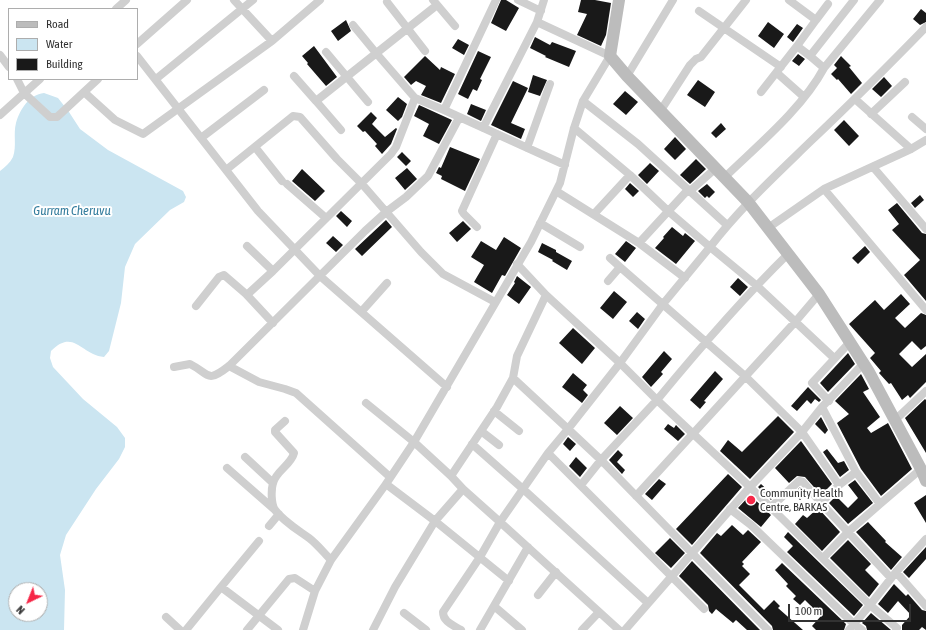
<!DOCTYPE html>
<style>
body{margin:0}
#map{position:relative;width:926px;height:630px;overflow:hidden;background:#fff;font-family:"Asap Condensed",sans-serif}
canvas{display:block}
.legend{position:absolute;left:8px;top:8px;width:130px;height:72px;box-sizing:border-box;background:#fff;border:1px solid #adadad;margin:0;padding:5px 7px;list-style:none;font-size:12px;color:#323232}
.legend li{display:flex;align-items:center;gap:8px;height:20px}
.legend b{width:20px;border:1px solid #adadad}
.north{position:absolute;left:8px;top:582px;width:40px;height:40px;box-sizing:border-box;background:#fff;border:1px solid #adadad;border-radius:50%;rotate:223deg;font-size:11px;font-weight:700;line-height:16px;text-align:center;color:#323232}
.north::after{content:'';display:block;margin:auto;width:14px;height:18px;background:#f62747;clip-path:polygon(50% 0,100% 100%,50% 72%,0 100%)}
.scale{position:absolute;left:788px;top:604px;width:123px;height:18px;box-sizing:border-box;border:2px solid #323232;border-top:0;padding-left:5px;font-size:12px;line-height:14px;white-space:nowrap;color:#323232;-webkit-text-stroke:3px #fff;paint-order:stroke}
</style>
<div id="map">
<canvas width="926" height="630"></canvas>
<ul class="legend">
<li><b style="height:5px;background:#bcbcbc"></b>Road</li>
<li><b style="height:11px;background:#cbe5f1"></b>Water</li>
<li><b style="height:11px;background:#191919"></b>Building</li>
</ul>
<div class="north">N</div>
<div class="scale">100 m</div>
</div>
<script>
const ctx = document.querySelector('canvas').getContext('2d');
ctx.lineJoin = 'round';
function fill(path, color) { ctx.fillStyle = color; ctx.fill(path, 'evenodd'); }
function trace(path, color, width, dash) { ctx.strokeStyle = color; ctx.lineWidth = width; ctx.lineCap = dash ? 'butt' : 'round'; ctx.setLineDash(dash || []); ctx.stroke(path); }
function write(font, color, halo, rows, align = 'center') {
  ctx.font = font + ' "Asap Condensed",sans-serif'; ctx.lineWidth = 4; ctx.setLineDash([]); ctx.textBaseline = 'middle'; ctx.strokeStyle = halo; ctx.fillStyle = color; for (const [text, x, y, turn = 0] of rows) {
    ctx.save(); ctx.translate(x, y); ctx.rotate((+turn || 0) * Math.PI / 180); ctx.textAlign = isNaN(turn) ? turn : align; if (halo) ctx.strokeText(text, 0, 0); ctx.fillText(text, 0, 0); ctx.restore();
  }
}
fill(new Path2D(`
 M44,93L58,98L69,112L80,129L108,150L183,191L186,197L184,202L170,210L135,244L125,267L121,303L109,351L104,357C81,355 74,328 51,351L50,358L53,367L83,399L117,427L125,438V447L119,459L96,489L66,535L60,555L65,590L64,630H0V171C5,167 10,163 13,157C17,146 13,134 16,123C20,109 29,95 44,93ZM16,590H40V614H16Z`), '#cbe5f1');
fill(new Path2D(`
 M501,0H506L519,8L506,31L491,23Z
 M581,0H595L611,3L606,35L601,46L577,35L587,14L578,12Z
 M921,9L926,13V22L920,25L913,19Z
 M346,20L351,31L338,41L331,31Z
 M768,22L784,34L774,48L758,36Z
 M797,24L803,28L793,42L787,37Z
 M535,37L550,45L552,42L576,51L569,67L545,57L546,56L530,48Z
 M458,39L469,45L464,55L452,48Z
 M314,46L337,77L326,86L307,64L308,63L302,56Z
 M478,51L491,57L480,79L482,80L477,91L473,89L468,99L458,94Z
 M798,54L805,59L799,66L792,61Z
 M425,56L440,70L441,67L455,74L441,103L421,95L426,86L416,81L411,85L404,77Z
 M841,56L851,66L849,67L862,83L851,94L838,79L837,80L831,74L837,68L834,65Z
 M533,75L547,80L540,96L528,92Z
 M884,77L892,86L881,97L872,89Z
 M698,80L715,92L705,107L687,95Z
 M513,81L528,88L511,123L525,129L521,139L491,125Z
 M625,91L638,102L626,115L613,104Z
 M398,97L407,104L402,117L398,121L386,110Z
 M471,104L486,110L481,121L467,114Z
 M419,105L452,120L439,144L423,136L429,124L414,116Z
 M371,112L377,118L372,124L385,137L396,128L397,129L391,144L382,154L375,146L377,144L365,131L363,132L357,126Z
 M844,120L859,136L849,146L834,130Z
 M721,123L726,129L716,138L711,133Z
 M675,137L686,149L675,160L664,149Z
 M450,147L480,159L465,191L441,179L442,176L436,173L439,167L441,168Z
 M402,152L411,161L406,166L397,157Z
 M696,159L706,169L690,184L680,175Z
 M650,163L659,171L647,184L638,175Z
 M407,168L417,179L405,190L395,178Z
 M302,169L325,191L315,201L292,181Z
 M630,183L639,191L633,197L625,189Z
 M707,184L715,192L709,198L707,196L705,198L698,191Z
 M920,195L924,200L915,208L911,203Z
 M897,203L922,233L926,234V301L904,275L920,260L892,230L899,224L888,210Z
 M341,211L352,221L347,227L336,216Z
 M386,220L392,227L362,256L355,249Z
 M463,221L471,229L457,242L449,233Z
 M672,227L683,236L685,233L695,241L676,264L655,248L664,238L663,237Z
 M333,236L343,245L336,252L326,243Z
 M504,237L521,248L505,276L502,275L492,293L474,282L484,265L471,257L481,241L496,250Z
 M626,241L636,248L625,262L615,254Z
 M542,243L556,250V252L572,261L567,270L552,261L553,260L538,252Z
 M865,246L870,252L858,264L852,258Z
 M517,276L531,287L519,304L507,295L515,283L514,282Z
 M738,278L748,287L740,296L730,287Z
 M614,291L627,302L613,319L600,308Z
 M901,294L910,304L895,318L905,328L921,313L926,315V346L921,350L912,341L899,354L912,367L926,354V382L910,398L908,395L902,400L891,383L889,384L879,373L881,371L870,358L875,353L849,324L875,300L884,310Z
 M637,312L645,319L638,329L629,321Z
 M573,328L595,348L582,364L559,343Z
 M664,351L672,359L661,372L663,374L651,387L642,377Z
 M848,353L855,364L828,392L820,383Z
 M715,371L723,379L704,401L706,402L700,409L690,400Z
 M573,373L587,385L583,390L588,395L582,403L562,387Z
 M861,374L869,389L863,392L880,417L867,428L871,433L888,423L912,469L881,496L861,469L837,423L849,414L835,401Z
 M808,387L821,400L819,402L815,399L811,404L807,400L797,411L791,406Z
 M925,399L926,400V453L905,418Z
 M620,406L633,418L617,435L604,423Z
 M778,416L794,432L750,479L720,451L728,440L742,452Z
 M821,417L828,430L825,434L815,424Z
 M668,424L674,428L676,425L685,434L678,441L664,429Z
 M568,437L576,444L570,451L563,444Z
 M801,441L832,484L821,495L805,477L797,476L789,483L775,468Z
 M827,449L838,463L844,461L849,470L840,477L823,452Z
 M618,450L623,455L617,462L625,470L622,474L609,460Z
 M576,457L587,468L580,477L569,466Z
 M728,474L742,487L692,545L676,529Z
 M659,479L666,484L652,500L645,494Z
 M855,480L873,503L848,524L829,503L836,496L848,508L858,498L848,485Z
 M761,484L774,496L771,500L758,487Z
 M800,487L806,494L800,500L794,494Z
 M750,495L771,515L761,527L738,508Z
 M926,495V523L914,503Z
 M818,508L840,532L822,551L795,524L803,515L807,518Z
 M868,522L886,541L885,542L902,557L891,570L856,532Z
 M732,525L743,535L748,530L761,542L742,562L744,564L742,566L750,574L739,585L764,610L774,600L780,606L778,608L803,630H773L772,626L700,553L717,533L721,536Z
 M788,532L863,605L854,616L787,552L793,546L784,537Z
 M670,538L685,553L671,568L655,553Z
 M848,540L871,564L865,570L879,584L869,597L830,558Z
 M926,547V559L909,578L903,572Z
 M692,561L760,630H747L736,620L733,623L716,609L712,614L709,611L708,605L679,576Z
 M782,563L846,624L844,630H816L812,626L821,616L805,600L800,605L793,599L796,596L786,586L788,584L775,570Z
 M894,584L906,596L908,594L922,610L926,611V630L922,627L919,630H902V625L911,615L898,601L888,613L878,604Z
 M871,613L891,630H867L866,626L862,623Z`), '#191919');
trace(new Path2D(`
 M234,0L272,41L320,0
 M433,0L455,26
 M496,0L444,110L565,165
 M518,0L541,11
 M789,0L816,20L828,4
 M854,0L810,56L824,68L880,0
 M387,2L425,51
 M116,9L126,0
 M699,11L781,67
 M353,25L376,53L415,98L444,110
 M137,44L187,0
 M326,52L368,102
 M0,55L9,67
 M137,56L258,211L320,276L447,387
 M810,56L797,46L816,20
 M777,73L804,97
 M294,76L316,101L437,5
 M627,76L673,0
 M17,79L24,93L50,117H57L98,79
 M156,79L253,0
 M84,92L115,120L143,134L272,41
 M761,92L797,46
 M855,99L911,149
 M316,101L341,130
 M583,101L638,144L727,225
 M661,110L690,65L696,59L701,57L746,0
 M871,114L905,82
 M0,115L40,79
 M912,117L926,129
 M483,128L537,22
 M574,128L630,175L668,211L710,247L663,304L620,363L657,400L601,460L581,485
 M201,138L264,90
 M255,147L282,181
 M527,148L550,84
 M873,167L926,229
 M226,170L293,116L300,117L337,159L362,184L421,252L443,274L495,302
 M725,177C758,145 802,109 824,68
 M287,184L326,218
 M824,189L926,310
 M556,191L639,243L685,278
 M594,214L630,175
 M540,223L580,247
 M477,227L464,214L462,211L497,134
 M768,228L824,189L911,149L926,140
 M639,243L685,193L690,191L716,168
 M247,246L273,271L391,154L396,147L415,98
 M788,254C741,300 699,349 657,400L750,487L870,605L854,624L862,630
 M610,258L620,267
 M517,264L546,295L620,363L568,429L601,460L692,553L750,487L802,432L745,376L620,267L608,281
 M246,294L273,323
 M546,295L517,356L513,378L568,429L548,453L704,609
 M196,306L219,277L224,275L246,294L249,293L273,271
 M362,311L387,283
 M834,358L756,285L710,247C740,208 776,175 811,141C850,104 888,66 926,27
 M864,363L822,407L802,432L839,485L856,472L880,504L921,469
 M229,366L259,382L285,389L296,393L390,477
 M174,367L190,364C210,374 206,384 229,366L365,231L386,212L406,197L428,176L459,118
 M829,401L812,383L850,342
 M366,403L414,442L451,476
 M822,407L856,472
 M494,411L519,431
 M895,420L926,391
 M285,421L275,430V432L294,453C291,465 276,471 273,483C271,490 271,504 275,510C284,522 298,530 309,538C317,544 324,553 331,560
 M481,431L499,445
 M472,444L523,489L648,603
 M548,453L500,522L619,630
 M245,457L273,483
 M227,468L275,510
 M386,484L435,521L509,581
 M839,485L821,503L848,532L880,504
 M636,496L796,321L819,294
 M770,508L799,481L803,482L821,503
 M730,509L751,525L854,624L849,630
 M269,526L279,514
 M823,558L848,532L891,578
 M896,572L926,606
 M221,587L259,541
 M538,595L556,572
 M494,606L522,630
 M404,613L426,630
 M166,617L180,630
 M186,630L221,587L278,630
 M247,630L289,579L295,578L315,591
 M303,630L315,591L331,560L386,484L414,442L531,242L560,183L574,128L583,101L610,56L537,22L544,0
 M373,630L395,587L435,521L463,489
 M461,630C453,625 443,622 443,612L480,557L500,522L463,489L451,476L497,407L513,378
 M480,630L528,547
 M582,630L599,612
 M625,630L692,553L768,630
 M896,630L897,628L870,605L896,572L926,539`), '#cfcfcf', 8);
trace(new Path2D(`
 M619,0L610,56L627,76L748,202L819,294L869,372L921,469L926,481`), '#bcbcbc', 12);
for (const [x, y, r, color] of [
 [751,500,5,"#f62747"]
]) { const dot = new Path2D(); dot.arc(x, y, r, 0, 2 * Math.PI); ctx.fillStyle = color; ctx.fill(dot); trace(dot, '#fff', 1.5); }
write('12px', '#323232', '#fff', [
 ["Community Health",760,493],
 ["Centre, BARKAS",760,507]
], 'left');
write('italic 13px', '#367e9e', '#fff', [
 ["Gurram Cheruvu",72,211]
]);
</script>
